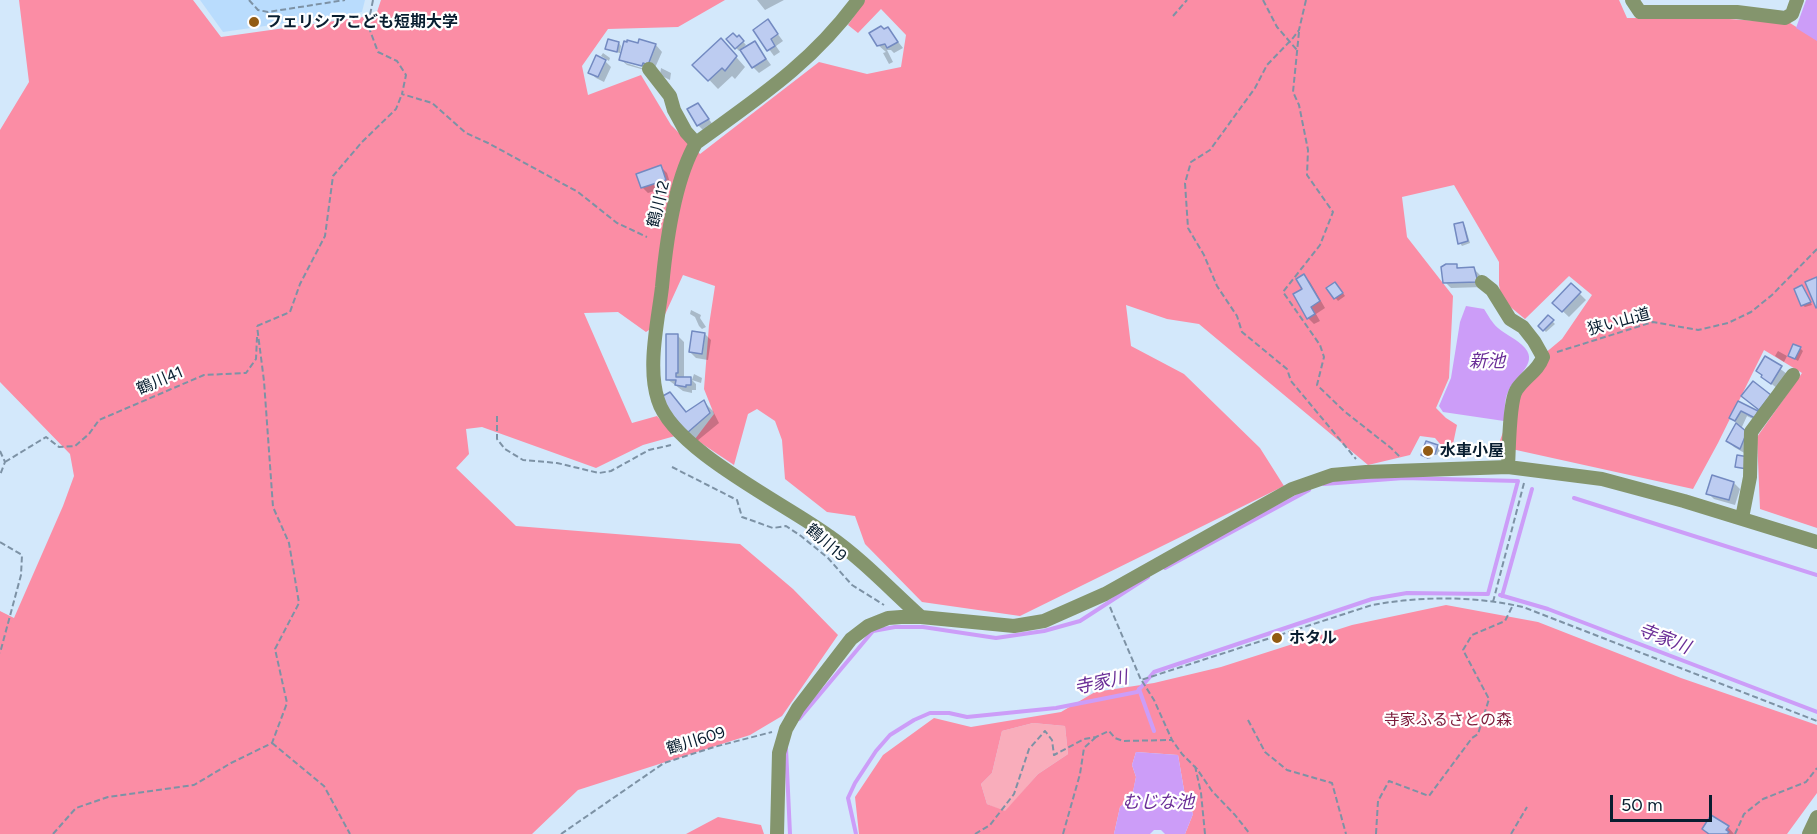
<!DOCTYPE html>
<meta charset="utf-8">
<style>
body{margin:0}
#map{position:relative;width:1817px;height:834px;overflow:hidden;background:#d3e8fb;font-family:Figtree,sans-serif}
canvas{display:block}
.scale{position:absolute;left:1610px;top:795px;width:102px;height:27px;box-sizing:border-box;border:3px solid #091e30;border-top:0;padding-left:8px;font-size:18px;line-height:21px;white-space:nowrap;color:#091e30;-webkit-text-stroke:4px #fff;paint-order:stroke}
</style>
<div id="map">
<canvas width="1817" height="834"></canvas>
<div class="scale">50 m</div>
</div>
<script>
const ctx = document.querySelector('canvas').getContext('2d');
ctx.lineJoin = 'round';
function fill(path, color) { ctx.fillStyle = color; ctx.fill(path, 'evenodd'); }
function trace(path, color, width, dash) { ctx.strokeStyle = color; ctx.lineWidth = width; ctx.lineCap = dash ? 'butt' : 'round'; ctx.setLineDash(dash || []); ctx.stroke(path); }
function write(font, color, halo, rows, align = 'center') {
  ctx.font = font + ' Figtree,"Noto Sans JP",sans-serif'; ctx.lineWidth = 4.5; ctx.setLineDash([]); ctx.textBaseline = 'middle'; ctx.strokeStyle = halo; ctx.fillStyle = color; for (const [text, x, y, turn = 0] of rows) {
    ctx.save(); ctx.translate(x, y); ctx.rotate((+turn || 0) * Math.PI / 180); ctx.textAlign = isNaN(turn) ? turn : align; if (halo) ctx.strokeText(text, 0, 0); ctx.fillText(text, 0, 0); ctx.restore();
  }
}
fill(new Path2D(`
 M200,0H365L362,12L223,32Z`), '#b9dcfd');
fill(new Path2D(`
 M1033,723L1065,726L1068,754L1038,774L1005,812L987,804L981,784L992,773L1002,731Z`), '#f9adbb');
fill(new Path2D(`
 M19,0H193L221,37L363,17L375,18L381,0H725L678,27L608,29L582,66L588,95L641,75L671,125L700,154L819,62L867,74L901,67L906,35L881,9L858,33L848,25L865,0H1619L1627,18H1714L1790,23L1817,40V528L1760,509L1757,437L1802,373L1764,350L1718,443L1693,489L1498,446L1526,369L1562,339L1592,295L1569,276L1525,319L1502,300L1499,285V262L1454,185L1402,197L1407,237L1453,296L1449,378L1436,408L1446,418L1457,425L1453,444L1446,451L1435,438L1420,436L1410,455L1368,465L1199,324L1167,319L1126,305L1131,346L1184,374L1260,448L1284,486L1020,616L922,602L865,544L855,516L827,512L785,479L782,440L775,421L757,409L748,414L734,465L695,439L714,414L704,389L709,325L715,286L683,275L662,321L646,332L618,312L584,313L632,423L657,416L675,436L643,445L596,468L482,427L466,429L469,454L456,468L516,526L740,544L793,589L838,635L782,716L750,735L578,790L532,834H0V611L14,618L63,506L74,476L70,454L0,382V130L29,82Z
 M1446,605L1538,622L1681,678L1817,725V793L1787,834H1185L1193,814L1184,790L1178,755L1136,752L1132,765L1136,777L1132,797L1120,807L1114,834H859L855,797L883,755L934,718L971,727L1061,712L1095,692L1154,683L1221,667L1352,625ZM1033,723L1065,726L1068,754L1038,774L1005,811L987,804L981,784L992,773L1002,731Z
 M718,817L761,825L764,834H686Z`), '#fb8da5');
fill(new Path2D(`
 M1806,0H1817V41L1796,28Z
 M1466,306L1484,309C1488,315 1492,323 1498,328C1506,335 1517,339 1525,348C1539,364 1513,378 1508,392C1504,400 1505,412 1504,421L1443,412L1439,406L1451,378L1460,322Z
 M1136,752L1178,755L1184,790L1193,814L1185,834H1165L1161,830H1154L1150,834H1114L1120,807L1132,796L1136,777L1132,765Z`), '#cc9df8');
fill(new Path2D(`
 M757,0H784L765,10Z
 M768,21L783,41L776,46L780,52L774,56L755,30Z
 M888,29L903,48L894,53L891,50H887L893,62L889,64L883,53L886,52L878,45L885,31Z
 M739,37L746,45L739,51L728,39Z
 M640,41L656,45L662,52L654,70L649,67L626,60V63L648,70V71L627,65L620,59L622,54L607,48L619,43L621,46L620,52L622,53L639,45Z
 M755,43L771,65L759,73L753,67Z
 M730,50L745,67L735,79L732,76L718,89L695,65Z
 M603,53L610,58L609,61L601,56Z
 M605,61L611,67L604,82L596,78L589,72Z
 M661,68L671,73L670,80L660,75Z
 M698,105L714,126L704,131L698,125Z
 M661,167L667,173L671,186L648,193L642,187Z
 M1463,223L1465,226L1470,243L1462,246L1460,243Z
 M1456,266L1460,269H1474L1480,275L1483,287L1451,288L1445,282Z
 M1304,276L1310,282L1325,308L1316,314L1320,321L1314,324L1308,318L1304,290Z
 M1571,285L1586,300L1569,317L1554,303Z
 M1338,286L1345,296L1338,301L1328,288Z
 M1802,287L1812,305L1805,307L1802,305Z
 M691,310L701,315L700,318L706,327L702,329L699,326L695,317L690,314Z
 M1548,317L1555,324L1546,332L1540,326Z
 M705,334L711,340L708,360L696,358L690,352Z
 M678,336L684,342V378H690L696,384V390H692V393L683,391L667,379Z
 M1800,348L1803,351L1798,361L1789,356Z
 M1778,351L1787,356L1784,362L1775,356Z
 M1766,358L1787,374L1778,389L1763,377Z
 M694,374L702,378L701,383L692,380Z
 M670,394L687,413L704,402L713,411L719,423L697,441L688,432Z
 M1739,403L1761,423L1747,416L1741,429L1746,433V454L1734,447L1728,441L1737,424L1731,418Z
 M1437,447L1440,449L1437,455L1433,454L1430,459L1422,454Z
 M1734,483L1740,489L1735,505L1714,499L1708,493Z
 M1728,827L1734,834H1708L1704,829Z`), '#0003');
trace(new Path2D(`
 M1324,484L1404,478L1518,481L1488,594
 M1574,498L1817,575
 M1165,568L1309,490
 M1500,595L1548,609L1817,712
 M1502,596L1532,489
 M1139,689L1154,731
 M799,719L873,631L895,627H923L996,638L1044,631L1080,621L1148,577
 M786,748L790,834
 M856,834L848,798L855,783L876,751L890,735L914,720L930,713H949L967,717L1056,708L1137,692L1154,672L1372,599L1407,593L1488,594`), '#cc9df8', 4);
const building = new Path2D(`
 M768,19L778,34L771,39L775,46L767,51L753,30Z
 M881,26L884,29L888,27L898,42L887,48L885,44L877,46L869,33Z
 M733,33L737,37L739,35L744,41L735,49L726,39Z
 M721,38L737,56L725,71L722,68L708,81L692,65Z
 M608,39L619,42L617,52L605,49Z
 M639,39L656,44L648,65L643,63L642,66L619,60L624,41L627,42V40L638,43Z
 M755,41L766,59L752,68L740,50Z
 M596,55L606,60L598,77L588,73Z
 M698,103L709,119L697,126L687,109Z
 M661,165L666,180L641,188L636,174Z
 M1463,222L1468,241L1458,244L1454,224Z
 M1446,264H1457V268L1474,267L1478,282L1443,283L1441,267Z
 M1304,274L1320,301L1311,307L1315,314L1307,319L1293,294L1302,289L1296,279Z
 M1817,277V307L1816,308L1805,282Z
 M1335,282L1343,293L1334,299L1326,288Z
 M1571,283L1581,292L1562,312L1552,303Z
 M1802,285L1811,302L1801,306L1794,289Z
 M1548,315L1554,320L1543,331L1538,326Z
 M692,331L705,333L702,354L689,352Z
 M666,334H678V373H676V377H691V385H686V387L675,385L676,380H666Z
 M1793,344L1801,347L1795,359L1788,356Z
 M1765,356L1782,366L1771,384L1761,377L1762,375L1756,371Z
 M1753,381L1771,395L1759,410L1741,396Z
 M670,392L686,412L704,400L710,413L687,433L667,409L661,397Z
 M1738,401L1758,411L1755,418L1741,411L1735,421L1729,418Z
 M1736,423L1747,432L1740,449L1726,441Z
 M1426,441L1438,445L1435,454L1430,452L1428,458L1421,455Z
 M1737,455L1749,457L1747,469L1735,467Z
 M1712,475L1734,482L1729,500L1706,494Z
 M1711,815L1729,826L1726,830L1729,832L1727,834H1709L1702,829Z`);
fill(building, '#bdccf1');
trace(building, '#738ac1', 1.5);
trace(new Path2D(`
 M249,0L258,10L268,12L345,0
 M373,0L368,25L378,52L397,61L406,75L402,94L432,103L466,133L488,143L578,192L617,223L647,237
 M1263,0L1277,27L1297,50
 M1306,0L1299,30L1293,38L1267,65L1255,88L1210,150L1191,162L1185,183L1188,228L1204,255L1217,286L1237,316L1242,332L1287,369L1291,381L1356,459
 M1173,16L1187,0
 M1299,32L1293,92L1299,105L1308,150L1307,175L1333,212L1320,245L1283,292L1320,345L1324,357L1317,385L1344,411L1391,448L1400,457
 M257,326L290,312L300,284L325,236L333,176L362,142L396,109L402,94
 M1557,352L1653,322L1698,330L1728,323L1751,312L1772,295L1817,249
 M497,416V439L505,449L523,460L557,463L599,473L611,471L649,450L671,445
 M0,451L5,462L0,475
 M5,462L46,437L59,447L75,446L89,434L99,420L204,375L246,373L256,359L257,337
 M672,467L737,500L742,517L773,528L786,526L801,536L828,558L852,585L884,605
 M0,542L22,555L21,575L0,653
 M1493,602L1524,483
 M1110,607L1141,680L1372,605C1422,596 1474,596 1523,607L1817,721
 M1142,681L1154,700L1172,740L1182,754L1197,769L1212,791L1235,815L1250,834
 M1248,720L1265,752L1287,770L1332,783L1346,834
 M272,743L324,786L350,834
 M1195,766L1201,793L1205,834
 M53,834L76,808L108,797L194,785L231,763L272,743L287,703L275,649L299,603L289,543L273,507L264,381L257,326
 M561,834L664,763L714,747L772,732
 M975,834L990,825L1014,794L1029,749L1045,731L1052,740L1054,755L1084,739L1096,737L1109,731L1115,738L1123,741L1172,740
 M1063,834L1080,774L1084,748L1096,737
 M1376,834L1378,801L1389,781L1429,796L1472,738L1478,734L1489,699L1463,650L1472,635L1505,621L1513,605
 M1511,834L1527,807
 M1735,834L1744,814L1763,799L1806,782L1817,768`), '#7d92a5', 2, [6, 3]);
trace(new Path2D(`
 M858,0C812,63 758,98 696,143C674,181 666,243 662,287C658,321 647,367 658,400C673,450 786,504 829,536C862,559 891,590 921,617
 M1632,0L1640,12H1737L1785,18L1792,14L1797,0
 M649,69L670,96L674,110L686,132L696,143
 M1482,282L1492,290L1510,319L1523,327L1534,341L1543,357C1538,371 1526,376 1517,389C1509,400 1509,451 1508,467
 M1742,518L1750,477L1751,432L1793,375
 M777,834L779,753L786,729L798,708L851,639L868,626L888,618L901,617H921L1014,626L1044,621L1105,594L1292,489L1332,475L1366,472L1508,467L1602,479L1684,501L1817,542
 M1809,834L1817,817`), '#84956d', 14);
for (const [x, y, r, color] of [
 [254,22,6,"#925b13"],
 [1428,451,6,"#925b13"],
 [1277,638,6,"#925b13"]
]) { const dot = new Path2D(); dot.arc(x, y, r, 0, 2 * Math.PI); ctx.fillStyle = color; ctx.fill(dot); trace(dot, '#fff', 2); }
write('bold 16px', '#091e30', '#fff', [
 ["フェリシアこども短期大学",266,22],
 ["水車小屋",1440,451],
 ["ホタル",1289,638]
], 'left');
write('16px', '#091e30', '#fff', [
 ["鶴川12",659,204,-76],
 ["狭い山道",1619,322,-15],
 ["鶴川41",160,381,-23],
 ["鶴川19",826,543,41],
 ["鶴川609",696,741,-17]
]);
write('16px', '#7d1c3b', '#fff', [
 ["寺家ふるさとの森",1448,720]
]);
write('italic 18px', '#6a2e97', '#fff', [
 ["新池",1487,362],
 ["寺家川",1664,639,21],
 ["寺家川",1101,683,-12],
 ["むじな池",1158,803]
]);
</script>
